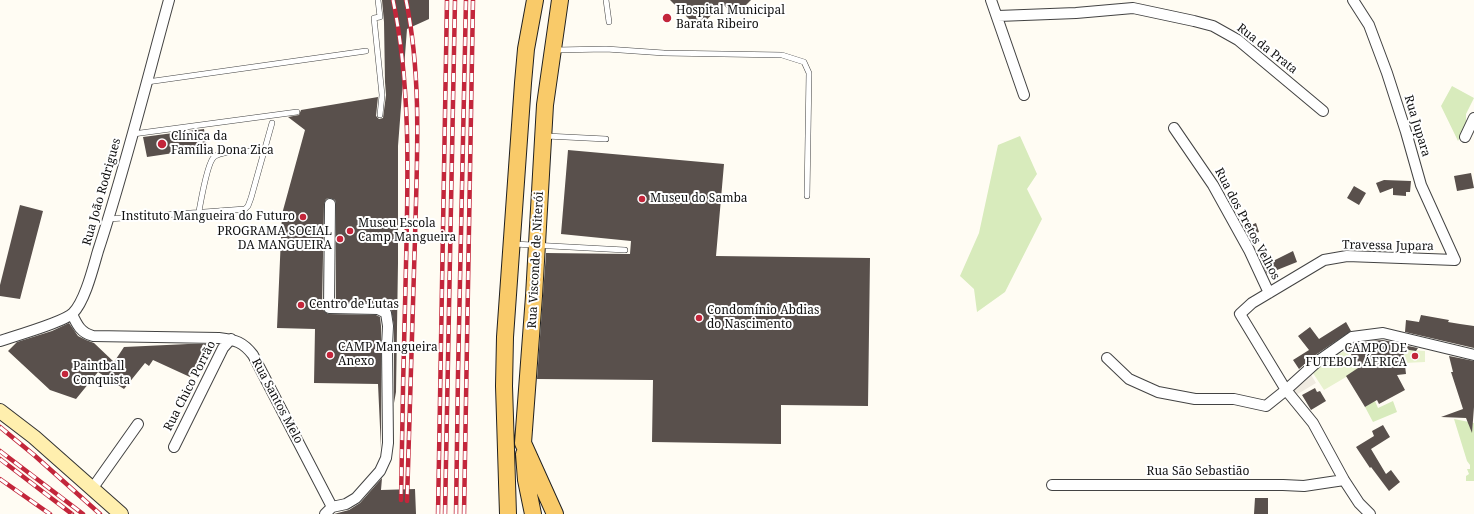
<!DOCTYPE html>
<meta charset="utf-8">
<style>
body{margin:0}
canvas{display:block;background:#fffcf3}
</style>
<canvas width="1474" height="514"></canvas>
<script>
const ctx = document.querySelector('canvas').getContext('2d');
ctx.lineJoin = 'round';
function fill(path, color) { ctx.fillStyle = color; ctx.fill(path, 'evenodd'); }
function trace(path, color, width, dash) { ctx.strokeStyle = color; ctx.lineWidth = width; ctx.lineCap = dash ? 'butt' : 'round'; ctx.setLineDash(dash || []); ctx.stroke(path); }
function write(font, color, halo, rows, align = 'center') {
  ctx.font = font + ' "Noto Serif",serif'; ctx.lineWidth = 4; ctx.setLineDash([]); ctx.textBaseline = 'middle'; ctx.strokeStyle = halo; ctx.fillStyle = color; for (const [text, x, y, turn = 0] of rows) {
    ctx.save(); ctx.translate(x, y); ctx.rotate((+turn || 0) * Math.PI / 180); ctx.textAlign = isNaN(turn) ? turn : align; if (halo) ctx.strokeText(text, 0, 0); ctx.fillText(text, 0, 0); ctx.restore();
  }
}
fill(new Path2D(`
 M1452,86L1474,98L1466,114V125L1458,141L1441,106Z
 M1020,136L1037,174L1027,189L1042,219L1005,292L977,312L974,289L960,276L979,233L998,145Z
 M1375,401L1378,408L1393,401L1397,412L1373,422L1365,407Z
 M1454,419L1474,423V481H1466V476L1469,474L1467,469H1470V465L1467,461Z`), '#d8ebbc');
fill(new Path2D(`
 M1346,350L1358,370L1324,390L1311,370Z
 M1409,350L1425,351V362L1404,363V351Z`), '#e8f2ce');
fill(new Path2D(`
 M1310,373L1316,383L1296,395L1289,384Z`), '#f0ebe1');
fill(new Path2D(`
 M382,0H429V19L407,29L398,146V263L396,392L394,403V326L391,309L378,303L336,302V204L335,200L330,198L326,199L324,204L322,308L324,311L328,314L376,315L380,317L381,326V449L378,384L314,383L315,329L277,328L282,214L305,130L288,117L299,115L301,110L378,97L376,116L379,119L383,118L386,95L385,82L384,22Z
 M670,0H751L735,16L723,4L698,28Z
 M204,129L207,148L147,157L143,137Z
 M568,150L724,164L716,256L870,258L868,406L781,405V444L652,442L653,380L537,379L546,253L630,254L631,241L561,234Z
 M1471,173L1474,188L1457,191L1454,176Z
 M1384,180L1411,181L1410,192H1406V196L1393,195V188L1380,193L1376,183Z
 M1354,186L1366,193L1359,205L1347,198Z
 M20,205L43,211L20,299L0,296V285Z
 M1256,223L1259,232L1249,236L1244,228Z
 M1293,251L1297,262L1267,274L1263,266Z
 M1421,315L1449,320L1448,322L1460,324L1474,326V348L1405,332L1406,320L1419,322Z
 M1346,322L1351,331L1314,356L1299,369L1293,360L1309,350L1298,336L1310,327L1319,339Z
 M69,323L78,336L86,340L94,343L114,362L124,347L188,344H214L200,371L194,368L190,377L153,360L149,366L145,363L124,389L98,372L76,399L50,390L8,351L17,342L52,331Z
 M1383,340L1403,344V347V345L1418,348L1416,351L1403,349L1406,374L1397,375L1405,390L1379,404L1377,400L1365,407L1346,376L1358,368L1348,348L1354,343H1359L1360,345L1369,341Z
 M1449,356L1474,361V407L1472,433L1466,418L1441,417L1463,409L1451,372H1453Z
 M1315,388L1317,392L1320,391L1326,401L1311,410L1302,395Z
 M1383,425L1390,437L1371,449L1386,474L1391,470L1400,482L1389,491L1371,467L1370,468L1356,447L1374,436L1372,431Z
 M382,478L381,490L415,489L416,514H334L349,510L360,503Z
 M1255,498H1268V514H1254Z`), '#59504c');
const service = new Path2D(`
 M378,0L380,17L374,18L382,95L380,115
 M606,0L609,22
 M556,50L606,49L664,53L782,55L804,62L809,73L807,196
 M147,82L366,51
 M133,134L297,112
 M546,136L606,139
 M199,211C201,201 207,163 214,157C222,150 253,151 264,151
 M109,219L245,209L248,206L251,198L272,123
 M514,244L625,250`);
const minor = new Path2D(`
 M991,0L1024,95
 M1353,0L1369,25L1387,73L1406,132L1421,185L1455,260L1347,256L1324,260L1252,303L1240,314L1286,390L1313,423L1344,480L1359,503L1370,514
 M998,16L1076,13L1133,8L1194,21L1213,26L1238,40L1323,111
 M1174,128L1213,185L1249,250L1269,293
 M1465,137L1474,118
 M330,204L329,308L378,309L386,313L388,326L387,346L388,443L386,458L380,471L356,498L346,504L332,507
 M72,314C77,325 81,333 93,336L219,338C236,340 243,342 253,355L332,507
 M0,341C15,336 64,322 73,313C85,301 93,268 98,251C125,169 146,84 169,0
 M1107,358L1129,379L1158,392L1195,399H1234L1266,406L1286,390L1318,361L1352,337L1383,333L1474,355
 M174,447L223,348L231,339
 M1052,485H1283L1304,486L1344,480
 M92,489L138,424
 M325,514L332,507`);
const secondary = new Path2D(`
 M0,411L34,437L121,514`);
const primary = new Path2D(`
 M524,454L526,480L533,514
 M508,514L504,386L505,337L523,83L526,49L535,0
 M555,514L523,443L534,296L545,105L560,0`);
trace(service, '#434343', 6);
trace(minor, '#434343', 12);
trace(secondary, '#323232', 16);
trace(primary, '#212121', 18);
trace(service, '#fff', 5);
trace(minor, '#fff', 10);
trace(secondary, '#ffefae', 14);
trace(primary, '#f9ca69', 16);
const rail = new Path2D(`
 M393,0C411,87 408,177 406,265C404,343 402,422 401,500
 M406,0C422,78 417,158 415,238C412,325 410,413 407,501
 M0,427L34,455L100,514
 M0,451L83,514
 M0,459L72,514
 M0,479L50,514
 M438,514L447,0
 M445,514L455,0
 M456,514L458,374L466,0
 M464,514L473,0`);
trace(rail, '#c3263b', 4.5);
trace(rail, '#fff', 3, [9]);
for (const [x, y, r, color] of [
 [667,18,5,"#c3263b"],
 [162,144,5,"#c3263b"],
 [642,199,4,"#c3263b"],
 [303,217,4,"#c3263b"],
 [350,231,4,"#c3263b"],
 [340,239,4,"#c3263b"],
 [301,305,4,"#c3263b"],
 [699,318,4,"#c3263b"],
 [330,355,4,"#c3263b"],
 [1415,356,4,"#c3263b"],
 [65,374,4,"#c3263b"]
]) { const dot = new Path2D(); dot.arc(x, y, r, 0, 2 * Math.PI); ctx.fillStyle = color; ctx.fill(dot); trace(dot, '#fff', 1.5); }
write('12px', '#101010', '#fff', [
 ["Hospital Municipal",676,11],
 ["Barata Ribeiro",676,25],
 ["Clínica da",171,137],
 ["Família Dona Zica",171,151],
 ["Museu do Samba",650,199],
 ["Instituto Mangueira do Futuro",295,217,"right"],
 ["Museu Escola",358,224],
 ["Camp Mangueira",358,238],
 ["PROGRAMA SOCIAL",332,232,"right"],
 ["DA MANGUEIRA",332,246,"right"],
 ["Centro de Lutas",309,305],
 ["Condomínio Abdias",707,311],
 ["do Nascimento",707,325],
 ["CAMP Mangueira",338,348],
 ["Anexo",338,362],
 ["CAMPO DE",1407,349,"right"],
 ["FUTEBOL ÁFRICA",1407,363,"right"],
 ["Paintball",73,367],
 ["Conquista",73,381]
], 'left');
write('12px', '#101010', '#fff', [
 ["Rua da Prata",1267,49,38],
 ["Rua Jupara",1417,126,73],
 ["Rua João Rodrigues",102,192,-74],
 ["Rua dos Pretos Velhos",1247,224,62],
 ["Travessa Jupara",1388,246,1],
 ["Rua Visconde de Niterói",536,260,-87],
 ["Rua Chico Porrão",190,386,-63],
 ["Rua Santos Melo",277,401,62],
 ["Rua São Sebastião",1198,472]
]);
</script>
